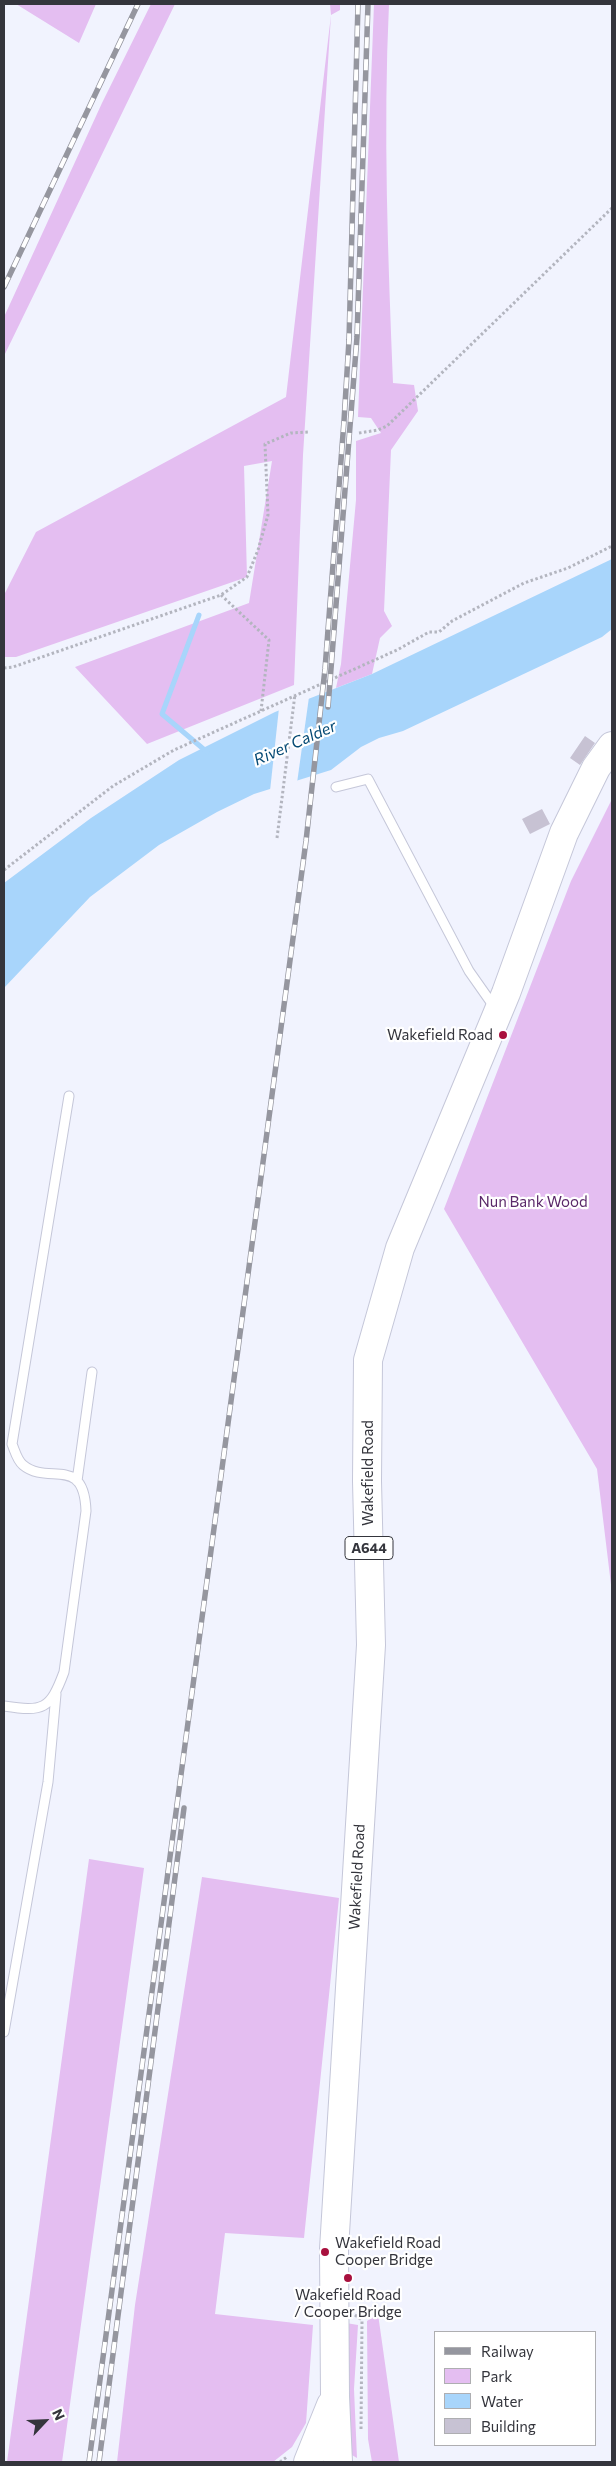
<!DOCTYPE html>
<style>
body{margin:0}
#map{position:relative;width:616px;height:2466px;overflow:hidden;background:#f1f3fe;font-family:Commissioner,sans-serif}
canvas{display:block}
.frame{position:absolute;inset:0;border:5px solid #34353c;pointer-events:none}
.legend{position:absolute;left:434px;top:2331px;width:162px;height:115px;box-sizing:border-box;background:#fff;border:1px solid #aeaeb1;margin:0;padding:6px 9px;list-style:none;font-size:15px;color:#34353c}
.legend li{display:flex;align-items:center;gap:10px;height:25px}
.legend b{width:25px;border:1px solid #aeaeb1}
.north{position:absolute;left:20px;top:2396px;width:50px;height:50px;-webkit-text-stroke:4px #fff;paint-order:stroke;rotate:65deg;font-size:14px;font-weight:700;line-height:20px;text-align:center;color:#34353c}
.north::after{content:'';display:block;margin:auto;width:18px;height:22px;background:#34353c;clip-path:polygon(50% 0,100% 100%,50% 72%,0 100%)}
</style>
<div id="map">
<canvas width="616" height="2466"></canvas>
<div class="frame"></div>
<ul class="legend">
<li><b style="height:6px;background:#95969f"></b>Railway</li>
<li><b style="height:14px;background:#e4bef1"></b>Park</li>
<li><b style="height:14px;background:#a8d5fb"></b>Water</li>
<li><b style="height:14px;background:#c7c2d3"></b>Building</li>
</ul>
<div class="north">N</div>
</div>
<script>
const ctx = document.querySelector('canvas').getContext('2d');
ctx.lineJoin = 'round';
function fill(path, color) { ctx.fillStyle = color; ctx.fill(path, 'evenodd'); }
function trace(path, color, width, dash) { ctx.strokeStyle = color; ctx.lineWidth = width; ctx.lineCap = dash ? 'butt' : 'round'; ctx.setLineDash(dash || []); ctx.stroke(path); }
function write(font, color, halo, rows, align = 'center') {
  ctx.font = font + ' Commissioner,sans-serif'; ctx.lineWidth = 4.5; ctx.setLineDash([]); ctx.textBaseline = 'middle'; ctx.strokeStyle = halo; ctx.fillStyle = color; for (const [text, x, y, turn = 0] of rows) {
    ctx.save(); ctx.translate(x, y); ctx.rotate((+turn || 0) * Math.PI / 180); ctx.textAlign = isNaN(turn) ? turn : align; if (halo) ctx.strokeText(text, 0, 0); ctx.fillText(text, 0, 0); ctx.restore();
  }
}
fill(new Path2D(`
 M16,4H96L79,43Z
 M151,4H175L4,356V317L102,103Z
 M330,4H340V10L331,15L303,455L294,685L147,744L75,667L249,603L272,461L244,466L247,577L16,657H4V595L36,532L286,397L331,15Z
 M374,4H389C383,130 388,257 393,383L414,385L418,411L391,450L384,611L392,626L380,638L372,674L336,688L341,664L356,500V441L381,433L371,418L358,417Z
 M612,799V1593L597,1469L444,1209L571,881Z
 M89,1859L144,1868L62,2462H7Z
 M202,1877L339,1898L304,2238L225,2233L215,2314L313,2325L306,2423L292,2447L273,2462H117L135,2305Z
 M378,2314L399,2462H372L368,2439L367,2321Z
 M346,2323L358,2325L354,2389L357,2458L345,2451Z`), '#e4bef1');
fill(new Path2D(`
 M612,559V629L602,637L403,731L379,738L361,747L331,770L254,794L217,812L159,845L90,897L4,988V883L91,818L179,760L275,712L372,674Z`), '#a8d5fb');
fill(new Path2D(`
 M309,697L297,783L270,791L279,708Z`), '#f1f3fe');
trace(new Path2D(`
 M199,615L162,714L207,752`), '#a8d5fb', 5);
fill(new Path2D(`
 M585,736L595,743L580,765L570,758Z
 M542,809L550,824L530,834L522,819Z`), '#c7c2d3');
const service = new Path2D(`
 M336,787L368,779L469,971L495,1008
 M77,1481L92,1372
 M4,1706C43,1712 50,1710 64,1672L86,1511C84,1454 48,1486 23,1465C17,1460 15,1451 12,1444L69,1096
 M4,2032L48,1782L56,1694`);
const trunk = new Path2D(`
 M308,2462L331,2405
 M338,2462L335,2397L334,2249L371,1645L367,1481L368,1360L400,1248L506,993L564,833L596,768L612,746`);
trace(service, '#c5c7d9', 11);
trace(trunk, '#c5c7d9', 30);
trace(new Path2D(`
 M359,433L378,430L387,426L612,208
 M221,595L269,640L261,711
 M4,668L13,667L221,595L247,577L258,550L268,515L265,444L291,433L309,432
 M4,870L113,786L174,750L397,650L429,632H439L452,621L524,583L568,568L612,546
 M355,2315L362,2320L361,2431
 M280,2462L287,2457`), '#b3b5bf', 3, [2.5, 2.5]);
trace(service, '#fff', 9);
trace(trunk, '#fff', 28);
const rail = new Path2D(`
 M4,287L138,4
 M328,707L357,337L368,4
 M89,2462L306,841L325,669L344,421L349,340L358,4
 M99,2462L184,1808`);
trace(rail, '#95969f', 5.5);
trace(rail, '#fff', 4, [11]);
trace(new Path2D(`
 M277,838L295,694`), '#b3b5bf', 3, [2.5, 2.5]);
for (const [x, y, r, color] of [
 [503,1035,5,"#a8103e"],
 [325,2252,5,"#a8103e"],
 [348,2278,5,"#a8103e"]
]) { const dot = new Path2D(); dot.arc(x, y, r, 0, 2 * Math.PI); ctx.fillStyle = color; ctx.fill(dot); trace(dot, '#fff', 2); }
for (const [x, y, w] of [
 [369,1548,48]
]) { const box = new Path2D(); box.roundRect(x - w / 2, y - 11.5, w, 23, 4); ctx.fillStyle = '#fff'; ctx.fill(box); trace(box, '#34353c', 1); }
write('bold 14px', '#34353c', null, [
 ["A644",369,1548]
]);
write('15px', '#34353c', '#fff', [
 ["Wakefield Road",493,1035],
 ["Wakefield Road",335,2243,"left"],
 ["Cooper Bridge",335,2260,"left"],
 ["Wakefield Road",348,2295,"center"],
 ["/ Cooper Bridge",348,2312,"center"]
], 'right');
write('15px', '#5a2869', '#fff', [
 ["Nun Bank Wood",533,1202]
]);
write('15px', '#34353c', '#fff', [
 ["Wakefield Road",368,1473,-90],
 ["Wakefield Road",357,1877,-87]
]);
write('italic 16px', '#044974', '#fff', [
 ["River Calder",295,743,-24]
]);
</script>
